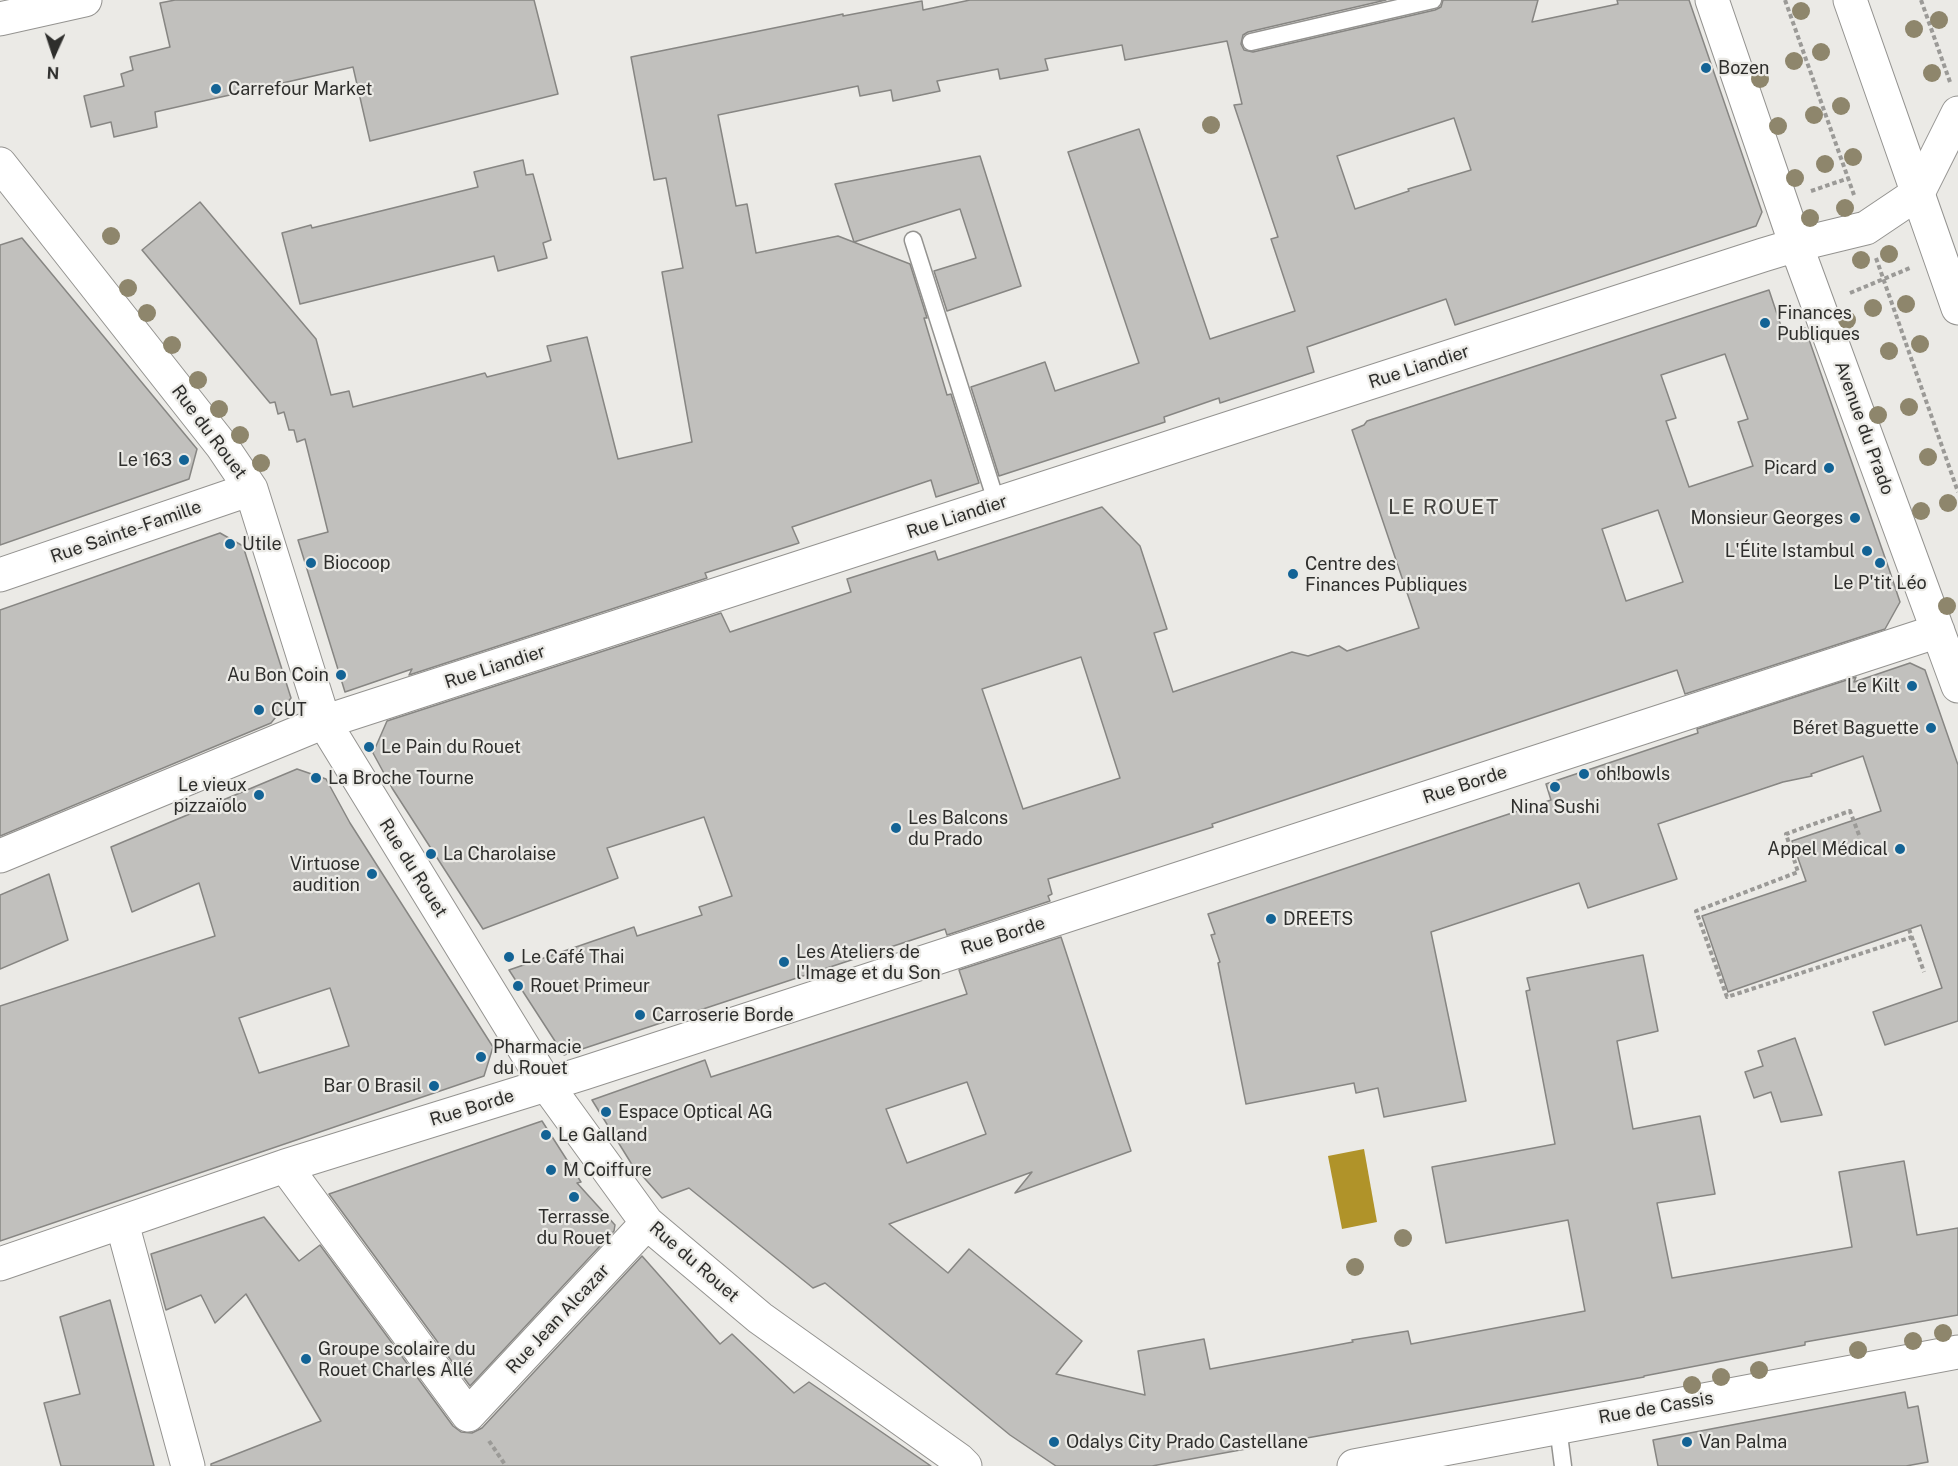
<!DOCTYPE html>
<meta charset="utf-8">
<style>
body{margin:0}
#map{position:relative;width:1958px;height:1466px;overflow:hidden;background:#ebeae6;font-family:"Public Sans",sans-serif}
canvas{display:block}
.north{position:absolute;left:24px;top:24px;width:60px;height:60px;-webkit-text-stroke:4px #ebeae6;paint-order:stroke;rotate:183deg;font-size:16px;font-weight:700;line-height:24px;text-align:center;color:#2e2e2c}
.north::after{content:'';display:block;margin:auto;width:21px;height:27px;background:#2e2e2c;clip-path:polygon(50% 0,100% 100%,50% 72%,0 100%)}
</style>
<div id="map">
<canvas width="1958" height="1466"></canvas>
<div class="north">N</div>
</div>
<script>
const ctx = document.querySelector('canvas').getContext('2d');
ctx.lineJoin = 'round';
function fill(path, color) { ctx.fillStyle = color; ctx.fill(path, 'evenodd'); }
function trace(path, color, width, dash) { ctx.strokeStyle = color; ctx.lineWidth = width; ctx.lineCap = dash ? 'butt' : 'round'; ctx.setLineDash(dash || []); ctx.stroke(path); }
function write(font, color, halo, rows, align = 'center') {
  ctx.font = font + ' "Public Sans",sans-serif'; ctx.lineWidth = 4.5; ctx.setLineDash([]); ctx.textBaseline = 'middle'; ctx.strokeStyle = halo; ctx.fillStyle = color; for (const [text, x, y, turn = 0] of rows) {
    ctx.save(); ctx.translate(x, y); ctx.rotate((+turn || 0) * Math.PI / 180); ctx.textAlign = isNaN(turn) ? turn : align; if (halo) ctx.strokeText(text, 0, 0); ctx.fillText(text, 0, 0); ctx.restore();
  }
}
fill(new Path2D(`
 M1364,1149L1377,1222L1342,1229L1328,1156Z`), '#b09329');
const building = new Path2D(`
 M175,0H534L558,94L370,141L353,67L155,112L157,127L114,137L111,122L91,127L84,96L124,86L121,74L133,70L130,57L170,47L160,3Z
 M970,0H1386L1248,32L1243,35L1241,44L1244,50L1253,52L1435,10L1441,7L1443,0H1538L1532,22L1618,4L1617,0H1689L1762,212L1756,226L1455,325L1446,299L1307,347L1314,372L1220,403L1219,398L1164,417L1165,422L999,476L971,387L1045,362L1055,391L1139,363L1068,152L1139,129L1210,339L1295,311L1271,239L1278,237L1234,105L1242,104L1227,41L1125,60L1122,45L1045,59L1048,70L1000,79L998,69L937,81L940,91L893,101L891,90L860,96L858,86L718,115L736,206L747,204L756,253L838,236L910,264L927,318H924L947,395L951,394L979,483L936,497L931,480L792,527L799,543L705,573L707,578L409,675L412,669L345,692L298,540L328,532L305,439L297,442L294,430H289L284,412L278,414L275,402L270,403L142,250L200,202L316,339L331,395L349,391L353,407L485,373L487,377L551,361L547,346L587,337L618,459L692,442L662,272L683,268L666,178L654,180L631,57L843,14V16L922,1L923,10ZM1454,118L1471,170L1408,189L1409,191L1355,209L1337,156Z
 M980,156L1021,286L947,311L934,271L976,258L960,209L854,242L835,184Z
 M523,160L526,175L533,174L551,240L543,243L547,258L498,271L494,256L300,304L282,233L311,225L312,228L478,187L474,172Z
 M22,238L197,449L189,479L0,545V245Z
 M1769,290L1784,335L1805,328L1890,572L1900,602L1885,629L1685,694L1677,670L1212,824L1213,827L1048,879L1052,894L1048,896L1050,901L947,935L945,929L564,1055L509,970L634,927L637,936L702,915L699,907L732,896L704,817L607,848L618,878L483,929L392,788L373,753L387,721L721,613L730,632L851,592L847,579L935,551L938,560L1102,507L1140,546L1167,629L1154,633L1173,692L1292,652L1308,656L1339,646L1347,651L1419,628L1352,430L1364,425L1367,421ZM1725,354L1748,419L1738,422L1753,466L1689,487L1666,421L1676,418L1661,375ZM1658,510L1683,582L1626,601L1602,529ZM1081,657L1120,778L1023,809L982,689Z
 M220,533L243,546L291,698L271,723L0,836V610Z
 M1910,663L1925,670L1958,765V1021L1885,1045L1873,1012L1942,988L1921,925L1728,992L1702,916L1806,881L1792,841L1881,811L1863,756L1811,774L1812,776L1783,782L1658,824L1677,879L1588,908L1579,883L1431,932L1466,1101L1384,1117L1378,1088L1356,1093L1354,1083L1246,1104L1218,963L1220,962L1211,935L1215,934L1208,914L1551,800L1546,784L1698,733L1697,729L1856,677L1854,682Z
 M297,769L326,779L350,823L493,1047L484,1076L0,1241V1006L215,936L199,883L132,912L111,847ZM330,988L349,1046L259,1073L239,1018Z
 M49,874L68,940L0,969V895Z
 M1061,937L1131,1151L1015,1193L1032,1172L889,1224L948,1273L969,1249L1082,1341L1056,1374L1145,1395L1138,1351L1204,1339L1210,1369L1353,1342L1352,1340L1408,1331L1411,1344L1585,1311L1568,1220L1446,1243L1432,1167L1555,1144L1526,991L1530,990L1527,978L1643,955L1658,1031L1617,1041L1633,1129L1700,1116L1715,1194L1657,1203L1672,1278L1852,1247L1839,1172L1904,1161L1917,1235L1958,1228V1315L1805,1342V1345L1644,1376V1377L1152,1466H1056L1010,1435L825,1283L813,1288L689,1188L662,1198L631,1163L592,1100L705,1060L711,1077L967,994L959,970ZM967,1082L986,1134L907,1163L886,1109Z
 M1795,1038L1822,1115L1781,1122L1771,1092L1754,1098L1745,1072L1763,1066L1758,1051Z
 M542,1121L581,1182L577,1183L615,1225L614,1231L470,1386L329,1194Z
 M264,1217L299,1261L320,1245L453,1426L461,1432L472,1433L482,1428L642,1256L720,1344L732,1334L794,1393L809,1382L931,1466H211V1464L321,1421L246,1294L215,1323L201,1295L166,1310L151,1254Z
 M110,1300L154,1466H61L44,1403L80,1394L60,1317Z
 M1905,1392L1908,1408L1918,1406L1928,1462L1906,1466H1658L1653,1440Z`);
fill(building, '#c1c0bd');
trace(building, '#878683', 1.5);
const lane = new Path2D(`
 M1251,42L1433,0
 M913,240L997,504
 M1558,1427L1563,1466`);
const street = new Path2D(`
 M1712,0L1796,245L1958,686
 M0,19L85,0
 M0,164L222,446L251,489L324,722L546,1084L647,1223L760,1318L959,1460L965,1466
 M0,575L251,489
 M0,856L324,722L1763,255L1796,245L1866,228L1918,193L1958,113
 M285,1166L468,1415L647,1223
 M122,1223L188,1466
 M0,1264L285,1166L584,1073L1938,631
 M1354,1466L1958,1352`);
const secondary = new Path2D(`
 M1850,0L1958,308`);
trace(lane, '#949390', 19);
trace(street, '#949390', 35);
trace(secondary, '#949390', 35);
trace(new Path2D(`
 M1785,0L1854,195
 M1921,0L1950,82
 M1811,191L1849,178
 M1876,258L1958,492
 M1850,293L1910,268
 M1859,835L1850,811L1786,834L1798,872L1696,911L1727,997L1912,937
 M1909,929L1924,972
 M489,1441L506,1466`), '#9b9a97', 4, [4.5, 3]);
trace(lane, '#fff', 16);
trace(street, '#fff', 33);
trace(secondary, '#fff', 33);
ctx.fillStyle = '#8e866c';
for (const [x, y] of [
 [1801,11],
 [1939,20],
 [1914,29],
 [1821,52],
 [1794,61],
 [1932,73],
 [1760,79],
 [1841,106],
 [1814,115],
 [1211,125],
 [1778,126],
 [1853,157],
 [1825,164],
 [1795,178],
 [1845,208],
 [1810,218],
 [111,236],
 [1889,254],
 [1861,260],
 [128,288],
 [1906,304],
 [1873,308],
 [147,313],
 [1847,320],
 [1920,344],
 [172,345],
 [1889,351],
 [198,380],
 [1909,407],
 [219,409],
 [1878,415],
 [240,435],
 [1928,457],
 [261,463],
 [1948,503],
 [1921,511],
 [1947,606],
 [1403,1238],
 [1355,1267],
 [1943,1333],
 [1913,1341],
 [1858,1350],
 [1759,1370],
 [1721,1377],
 [1692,1385]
]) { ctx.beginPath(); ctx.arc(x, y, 9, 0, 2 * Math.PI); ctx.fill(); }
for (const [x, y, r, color] of [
 [1706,68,6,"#136395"],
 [216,89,6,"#136395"],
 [1765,323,6,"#136395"],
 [184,460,6,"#136395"],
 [1829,468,6,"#136395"],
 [1855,518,6,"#136395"],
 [230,544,6,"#136395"],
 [1867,551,6,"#136395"],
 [311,563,6,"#136395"],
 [1880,563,6,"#136395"],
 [1293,574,6,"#136395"],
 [341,675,6,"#136395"],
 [1912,686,6,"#136395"],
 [259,710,6,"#136395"],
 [1931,728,6,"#136395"],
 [369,747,6,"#136395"],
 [1584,774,6,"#136395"],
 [316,778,6,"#136395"],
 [1555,787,6,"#136395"],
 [259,795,6,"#136395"],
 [896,828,6,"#136395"],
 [1900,849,6,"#136395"],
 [431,854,6,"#136395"],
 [372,874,6,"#136395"],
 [1271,919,6,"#136395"],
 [509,957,6,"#136395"],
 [784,962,6,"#136395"],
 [518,986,6,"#136395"],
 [640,1015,6,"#136395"],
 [481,1057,6,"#136395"],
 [434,1086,6,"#136395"],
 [606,1112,6,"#136395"],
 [546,1135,6,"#136395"],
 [551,1170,6,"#136395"],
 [574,1197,6,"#136395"],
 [306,1359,6,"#136395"],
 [1054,1442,6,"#136395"],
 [1687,1442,6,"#136395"]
]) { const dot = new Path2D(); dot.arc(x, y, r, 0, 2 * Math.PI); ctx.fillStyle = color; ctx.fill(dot); trace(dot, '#ebeae6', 2); }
write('18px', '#2e2e2c', '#ebeae6', [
 ["Bozen",1718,68],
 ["Carrefour Market",228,89],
 ["Finances",1777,313],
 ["Publiques",1777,334],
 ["Le 163",172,460,"right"],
 ["Picard",1817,468,"right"],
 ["Monsieur Georges",1843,518,"right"],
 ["Utile",242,544],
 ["L'Élite Istambul",1855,551,"right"],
 ["Biocoop",323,563],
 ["Centre des",1305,564],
 ["Finances Publiques",1305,585],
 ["Le P'tit Léo",1880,583,"center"],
 ["Au Bon Coin",329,675,"right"],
 ["Le Kilt",1900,686,"right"],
 ["CUT",271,710],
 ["Béret Baguette",1919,728,"right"],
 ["Le Pain du Rouet",381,747],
 ["oh!bowls",1596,774],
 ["La Broche Tourne",328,778],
 ["Le vieux",247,785,"right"],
 ["pizzaïolo",247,806,"right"],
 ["Nina Sushi",1555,807,"center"],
 ["Les Balcons",908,818],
 ["du Prado",908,839],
 ["Appel Médical",1888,849,"right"],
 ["La Charolaise",443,854],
 ["Virtuose",360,864,"right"],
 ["audition",360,885,"right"],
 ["DREETS",1283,919],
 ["Les Ateliers de",796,952],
 ["l'Image et du Son",796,973],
 ["Le Café Thai",521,957],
 ["Rouet Primeur",530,986],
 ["Carroserie Borde",652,1015],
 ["Pharmacie",493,1047],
 ["du Rouet",493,1068],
 ["Bar O Brasil",422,1086,"right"],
 ["Espace Optical AG",618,1112],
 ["Le Galland",558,1135],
 ["M Coiffure",563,1170],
 ["Terrasse",574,1217,"center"],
 ["du Rouet",574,1238,"center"],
 ["Groupe scolaire du",318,1349],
 ["Rouet Charles Allé",318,1370],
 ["Odalys City Prado Castellane",1066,1442],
 ["Van Palma",1699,1442]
], 'left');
write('18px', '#2e2e2c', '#ebeae6', [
 ["Rue Liandier",1419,367,-18],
 ["Avenue du Prado",1864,428,70],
 ["Rue du Rouet",209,432,53],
 ["Rue Liandier",957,517,-18],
 ["Rue Sainte-Famille",126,532,-19],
 ["Rue Liandier",495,667,-18],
 ["Rue Borde",1465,785,-18],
 ["Rue du Rouet",413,868,58],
 ["Rue Borde",1003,936,-18],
 ["Rue Borde",472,1108,-17],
 ["Rue du Rouet",694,1262,41],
 ["Rue Jean Alcazar",558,1319,-47],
 ["Rue de Cassis",1656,1408,-10]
]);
ctx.letterSpacing = '1.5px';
write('21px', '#43423f', '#ebeae6', [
 ["LE ROUET",1444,508]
]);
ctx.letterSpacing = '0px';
</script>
